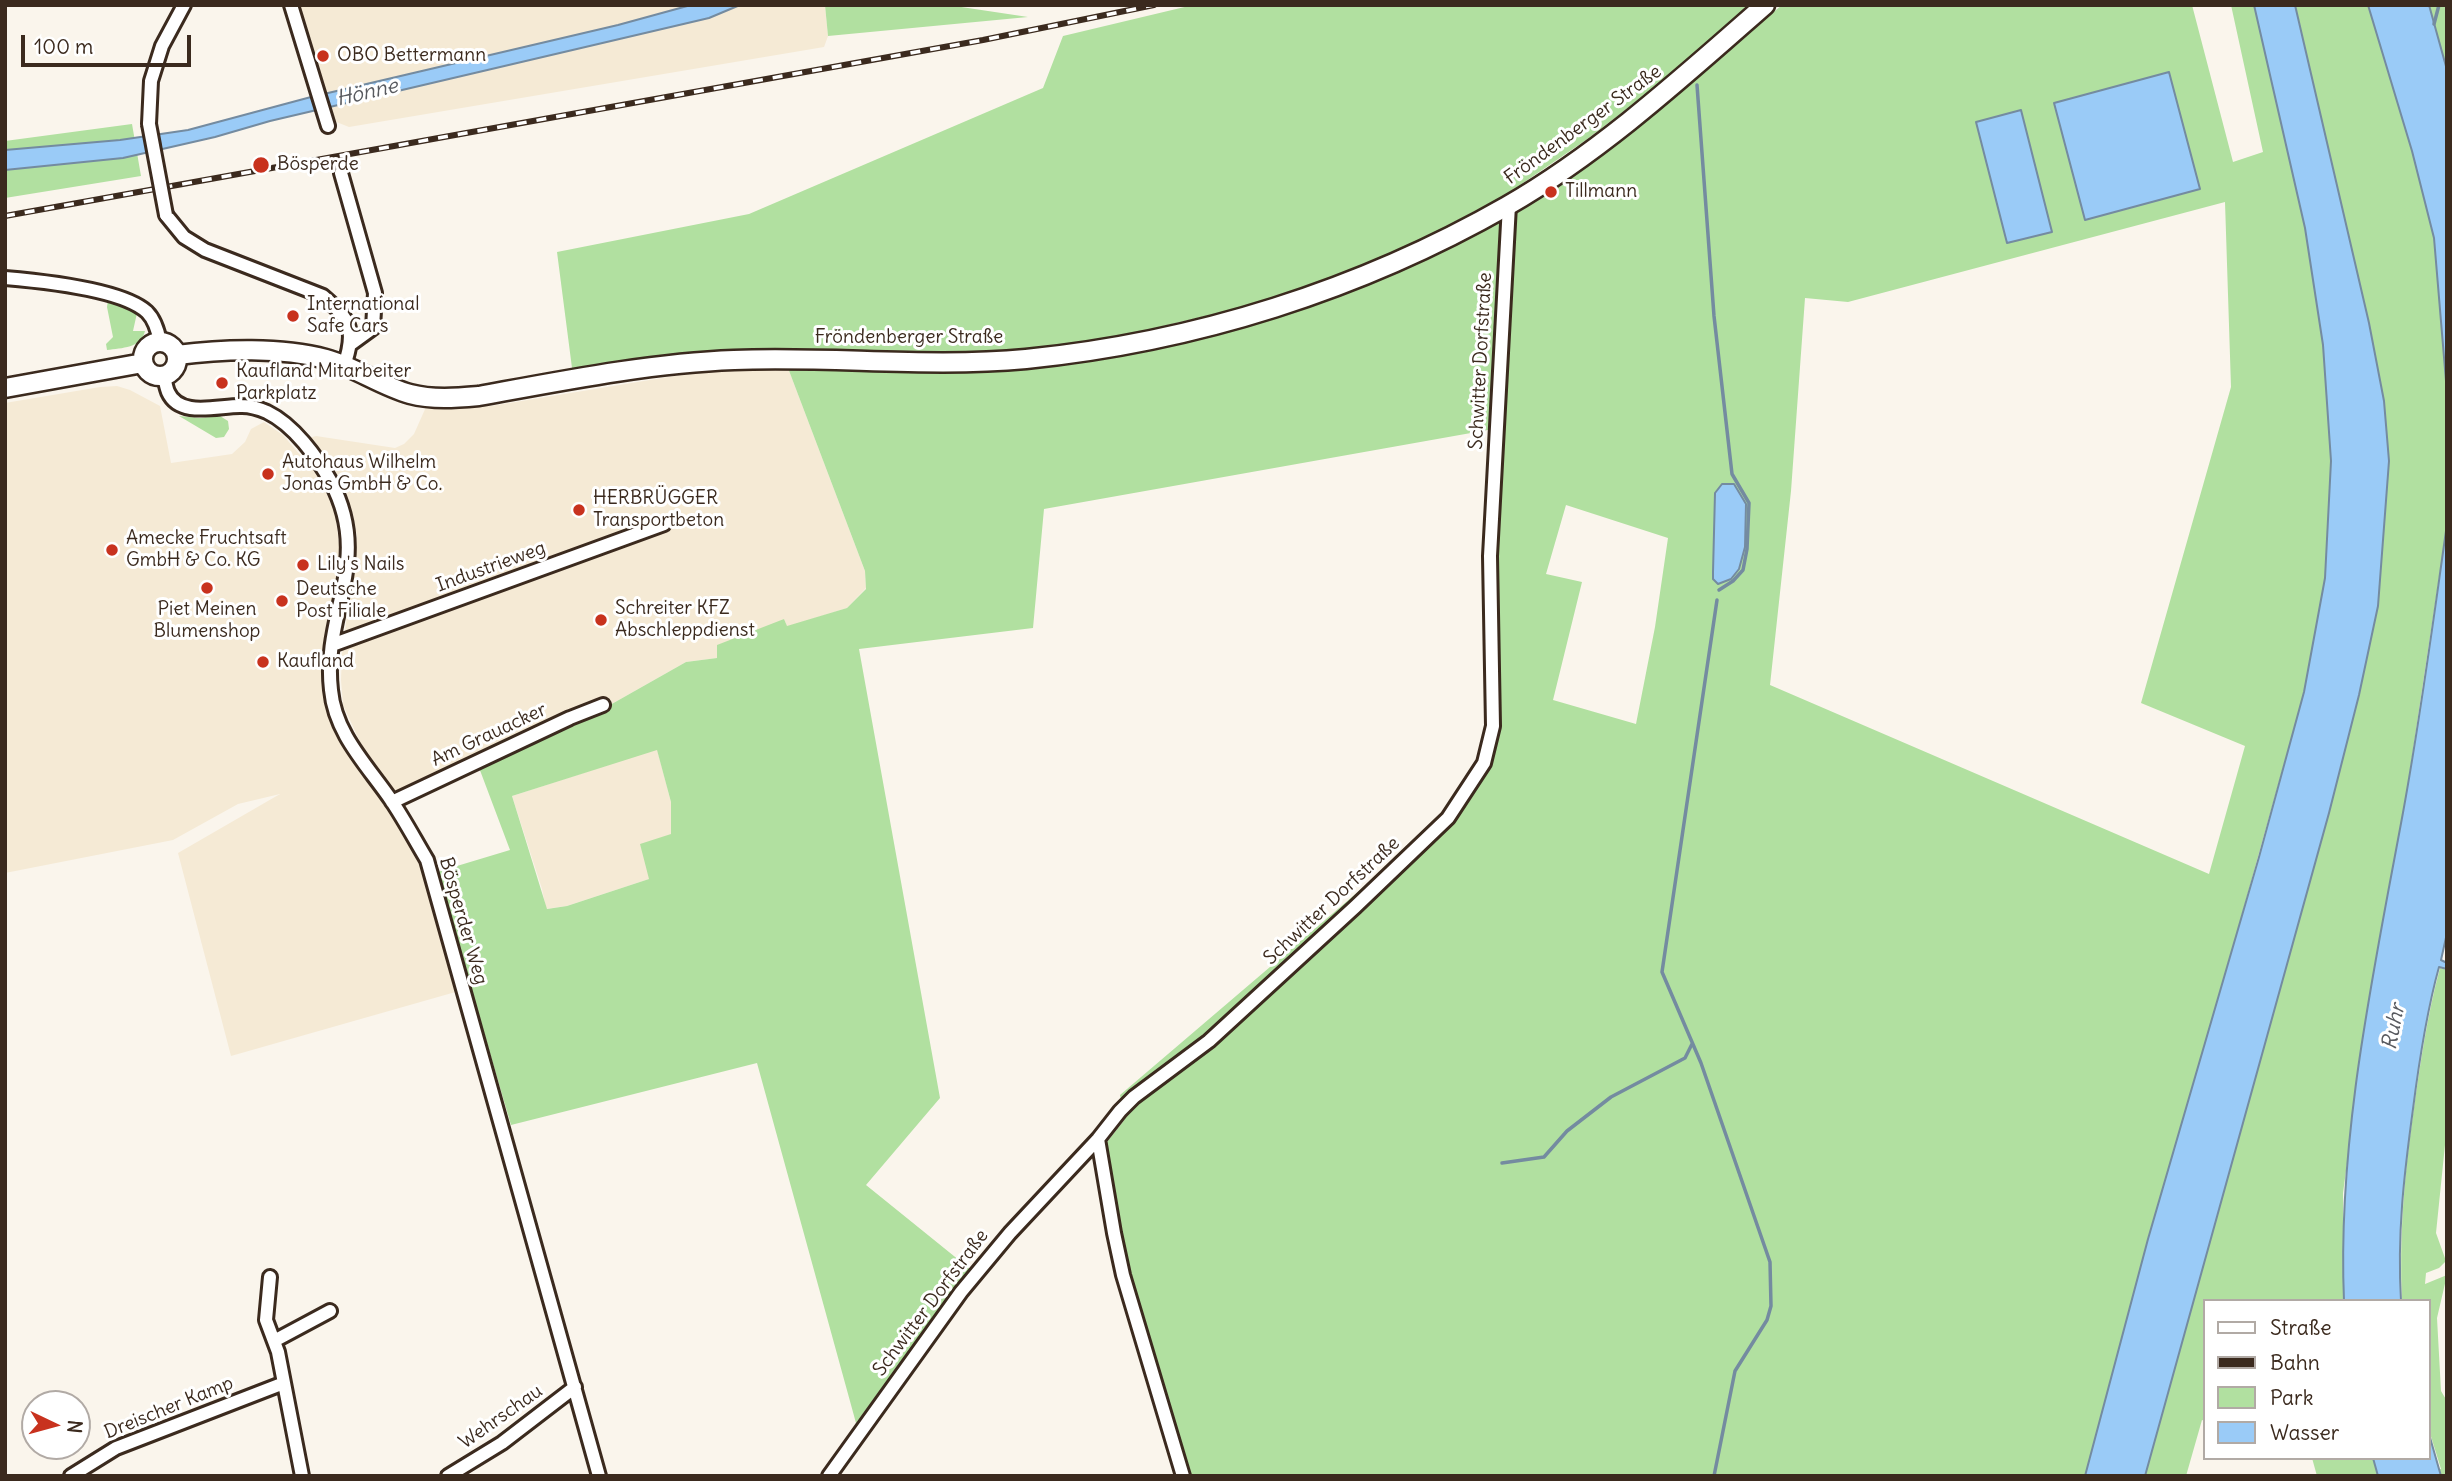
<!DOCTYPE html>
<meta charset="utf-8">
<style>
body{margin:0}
#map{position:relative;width:2452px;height:1481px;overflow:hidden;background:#faf5ec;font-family:Delius,sans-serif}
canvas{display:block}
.frame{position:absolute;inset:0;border:7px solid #3b2a1e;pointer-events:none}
.legend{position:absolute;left:2203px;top:1299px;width:228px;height:161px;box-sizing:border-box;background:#fff;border:2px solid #b1aaa5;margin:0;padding:9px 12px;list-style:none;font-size:21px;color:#3b2a1e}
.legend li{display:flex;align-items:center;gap:14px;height:35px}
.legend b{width:35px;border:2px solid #b1aaa5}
.north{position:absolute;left:21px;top:1390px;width:70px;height:70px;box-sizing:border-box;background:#fff;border:2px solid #b1aaa5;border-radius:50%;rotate:95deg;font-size:19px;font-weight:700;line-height:28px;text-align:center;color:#3b2a1e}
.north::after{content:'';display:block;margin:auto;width:24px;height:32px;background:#c8321e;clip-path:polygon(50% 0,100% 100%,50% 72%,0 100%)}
.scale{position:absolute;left:21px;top:35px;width:170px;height:32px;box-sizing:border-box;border:4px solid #3b2a1e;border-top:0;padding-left:9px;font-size:21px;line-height:24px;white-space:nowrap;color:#3b2a1e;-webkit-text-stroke:5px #fff;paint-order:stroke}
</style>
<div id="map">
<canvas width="2452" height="1481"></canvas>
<div class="frame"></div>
<ul class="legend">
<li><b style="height:9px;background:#fff"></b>Straße</li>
<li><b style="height:9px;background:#3b2a1e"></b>Bahn</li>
<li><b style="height:19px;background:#b1e0a0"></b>Park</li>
<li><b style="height:19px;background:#9acbf7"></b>Wasser</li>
</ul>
<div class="north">N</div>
<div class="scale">100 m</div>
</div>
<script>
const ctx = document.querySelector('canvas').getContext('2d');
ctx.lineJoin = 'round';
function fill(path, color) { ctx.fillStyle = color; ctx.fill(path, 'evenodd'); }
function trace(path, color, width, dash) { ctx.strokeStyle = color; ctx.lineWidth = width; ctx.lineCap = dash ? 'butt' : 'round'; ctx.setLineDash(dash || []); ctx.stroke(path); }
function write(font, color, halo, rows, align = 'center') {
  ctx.font = font + ' Delius,sans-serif'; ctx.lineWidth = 6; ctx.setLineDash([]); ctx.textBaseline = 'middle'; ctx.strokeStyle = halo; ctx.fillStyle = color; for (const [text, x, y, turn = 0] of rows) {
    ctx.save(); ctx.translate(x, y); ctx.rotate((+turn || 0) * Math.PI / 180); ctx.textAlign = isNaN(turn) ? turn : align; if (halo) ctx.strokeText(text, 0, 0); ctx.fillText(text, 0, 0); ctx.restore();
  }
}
fill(new Path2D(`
 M297,5H825L828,36L824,47L349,127L334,121Z
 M723,368H788L865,571L866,588L847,608L787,627L784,619L717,658L686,662L587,718L478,765L403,803L361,744L343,705L341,680L342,655L357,536L353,514L340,480L309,438L316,436L395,448L404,444L414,434L426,407L491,406Z
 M117,386L130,390L160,406L171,463L232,454L245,442L251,429L264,422L283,435L318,476L335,511L339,544L340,572L326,637L322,676L334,726L413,848L422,868L459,991L231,1056L178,853L280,794L238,804L173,840L5,873V403L100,387Z
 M657,749L671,802V834L649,879L567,906L546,909L542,889L512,796Z`), '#f5ead5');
fill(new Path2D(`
 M825,5H948L1028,17L828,36Z
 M1193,5H1752L1687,63L1586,140L1507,194L1420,240L1304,293L1082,345L958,356L730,351L572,368L557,252L749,214L1043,88L1063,36Z
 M1782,5H2192L2233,162L2263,152L2231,5H2254L2305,228L2323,345L2331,461L2325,578L2304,692L2085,1476H1174L1093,1160L1125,1119L1120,1095L1441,821L1482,768L1491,726L1499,428L1044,509L1033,628L859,649L940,1098L866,1185L970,1269L856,1423L757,1063L511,1125L437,872L510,850L478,765L587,718L686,662L717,658V645L784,619L787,626L847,608L866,589L865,571L788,368L1187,340L1307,308L1456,245L1562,181L1700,73ZM2225,202L2231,387L2141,703L2245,746L2209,874L1770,685L1791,491L1805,298L1848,302ZM1566,505L1668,538L1655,627L1636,724L1553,700L1582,582L1546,574ZM657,750L671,802V834L640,844L649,879L567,906L547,909L512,796Z
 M2295,5H2368L2412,151L2434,238L2445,356L2447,524L2405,803L2369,1000L2343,1193L2344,1301H2205V1421L2202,1420L2186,1476H2145L2291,946L2389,461L2384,401L2369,323Z
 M2429,5H2447V69Z
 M132,124L141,176L5,198V141Z
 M108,300L137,313L133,331H145C141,348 122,348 107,350L106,344L113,337L107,307Z
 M179,416L200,418L220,416L228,421L229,429L224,437L216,438Z
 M2440,968L2447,970V1144L2445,1145L2436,1233L2446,1261L2439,1268L2426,1273L2425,1284L2447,1275L2437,1318L2441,1391L2447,1401V1476H2404L2403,1472L2441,1469L2429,1430V1301H2402C2399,1238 2404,1177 2413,1115C2420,1065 2427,1016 2440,968Z
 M2312,1458H2373L2378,1476H2317Z`), '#b1e0a0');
const water = new Path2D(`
 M691,5H740L709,18L270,121L215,137L123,158L5,170V150L120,140L188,130L311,97L618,25Z
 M2254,5H2295L2369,323L2384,401L2389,461L2378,606L2359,695L2329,813L2145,1476H2085L2148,1239L2259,857L2304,692L2325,578L2331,461L2323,345L2305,228Z
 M2368,5H2429L2447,70V393L2434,238L2412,151Z
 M2169,72L2200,189L2085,220L2054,103Z
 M2021,110L2052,232L2007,243L1976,122Z
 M1722,484H1734L1746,504L1745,547L1739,569L1731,579L1718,584L1713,579V572L1715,493Z
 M2447,524V933L2441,960L2447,963V969L2439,967C2426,1014 2419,1062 2413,1109C2404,1175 2397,1234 2401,1301H2344C2337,1141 2373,975 2402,818C2420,721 2433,622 2447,524Z
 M2429,1434L2441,1476H2378L2373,1458H2429Z`);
fill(water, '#9acbf7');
trace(water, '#748ba0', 2);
trace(new Path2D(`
 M2434,24L2439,5
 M1697,85L1714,316L1732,474L1749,503L1747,549L1743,570L1733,581L1719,590
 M1502,1163L1544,1157L1567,1131L1611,1097L1685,1058L1692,1044
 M1714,1476L1735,1371L1767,1320L1771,1306L1770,1262L1701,1063L1662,972L1717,600`), '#748ba0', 3.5);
const street = new Path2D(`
 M291,5L328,126
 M149,124L151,81L162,46L184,5
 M341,173L375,293L373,328L351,344
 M166,215L184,237L205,250L323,296C351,320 356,330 344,366
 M5,278C40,281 122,289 147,312C155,320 158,331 160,342
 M164,376C165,381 166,387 168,392C180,419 220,405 242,406C250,406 260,409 267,412C294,425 317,457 331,482C373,561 322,613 331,690C335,734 367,765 391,800C404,819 415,840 427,860L599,1476
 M332,645L664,524
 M392,802L570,718L603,705
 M1098,1139L1114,1233L1123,1275L1183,1476
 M270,1277L266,1320L278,1352L302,1476
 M274,1341L330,1311
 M71,1476L116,1448L284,1383
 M448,1476L502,1443L575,1387
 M829,1476L961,1292L1010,1233L1098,1139L1120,1111L1134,1097L1209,1041L1355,907L1448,818L1484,763L1493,726L1490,556L1509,205`);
const secondary = new Path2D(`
 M143 359a17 17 0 1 1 34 0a17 17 0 1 1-34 0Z
 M177,355C223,349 281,347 326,359C355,367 381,386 410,394C433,400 456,398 479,396C561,381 651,363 734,360C831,356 929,368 1026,359C1195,342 1360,290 1507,206C1601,152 1684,76 1765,5
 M5,388L143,363`);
trace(street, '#3b2a1e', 18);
trace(secondary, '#3b2a1e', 23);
trace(street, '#fff', 12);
trace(secondary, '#fff', 18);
const rail = new Path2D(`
 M5,216L983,40L1154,5`);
trace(rail, '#3b2a1e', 6);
trace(rail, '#fff', 3.5, [10]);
const streetBridge = new Path2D(`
 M149,124L166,215`);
trace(streetBridge, '#3b2a1e', 18, []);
trace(streetBridge, '#fff', 12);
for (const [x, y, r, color] of [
 [323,56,7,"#c8321e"],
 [261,165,9,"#c8321e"],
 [1551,192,7,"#c8321e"],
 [293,316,7,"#c8321e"],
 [222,383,7,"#c8321e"],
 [268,474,7,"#c8321e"],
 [579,510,7,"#c8321e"],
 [112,550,7,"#c8321e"],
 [303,565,7,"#c8321e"],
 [207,588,7,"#c8321e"],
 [282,601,7,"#c8321e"],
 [601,620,7,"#c8321e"],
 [263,662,7,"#c8321e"]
]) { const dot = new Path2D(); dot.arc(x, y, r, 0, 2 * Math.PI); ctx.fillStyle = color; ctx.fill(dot); trace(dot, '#fff', 2.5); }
write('19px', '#3b2a1e', '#fff', [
 ["OBO Bettermann",337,56],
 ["Bösperde",277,165],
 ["Tillmann",1565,192],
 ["International",307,305],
 ["Safe Cars",307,327],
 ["Kaufland Mitarbeiter",236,372],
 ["Parkplatz",236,394],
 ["Autohaus Wilhelm",282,463],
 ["Jonas GmbH & Co.",282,485],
 ["HERBRÜGGER",593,499],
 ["Transportbeton",593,521],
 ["Amecke Fruchtsaft",126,539],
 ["GmbH & Co. KG",126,561],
 ["Lily's Nails",317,565],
 ["Deutsche",296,590],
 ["Post Filiale",296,612],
 ["Schreiter KFZ",615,609],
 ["Abschleppdienst",615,631],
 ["Piet Meinen",207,610,"center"],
 ["Blumenshop",207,632,"center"],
 ["Kaufland",277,662]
], 'left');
write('19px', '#3b2a1e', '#fff', [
 ["Fröndenberger Straße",1583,125,-36],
 ["Fröndenberger Straße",909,338],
 ["Schwitter Dorfstraße",1481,361,-87],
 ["Industrieweg",491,567,-20],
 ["Am Grauacker",489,735,-25],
 ["Schwitter Dorfstraße",1332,901,-43],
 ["Bösperder Weg",463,921,74],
 ["Schwitter Dorfstraße",931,1303,-53],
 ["Dreischer Kamp",169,1408,-22],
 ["Wehrschau",501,1417,-35]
]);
write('italic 21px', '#585a5f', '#fff', [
 ["Hönne",367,93,-13],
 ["Ruhr",2394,1027,-79]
]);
</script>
